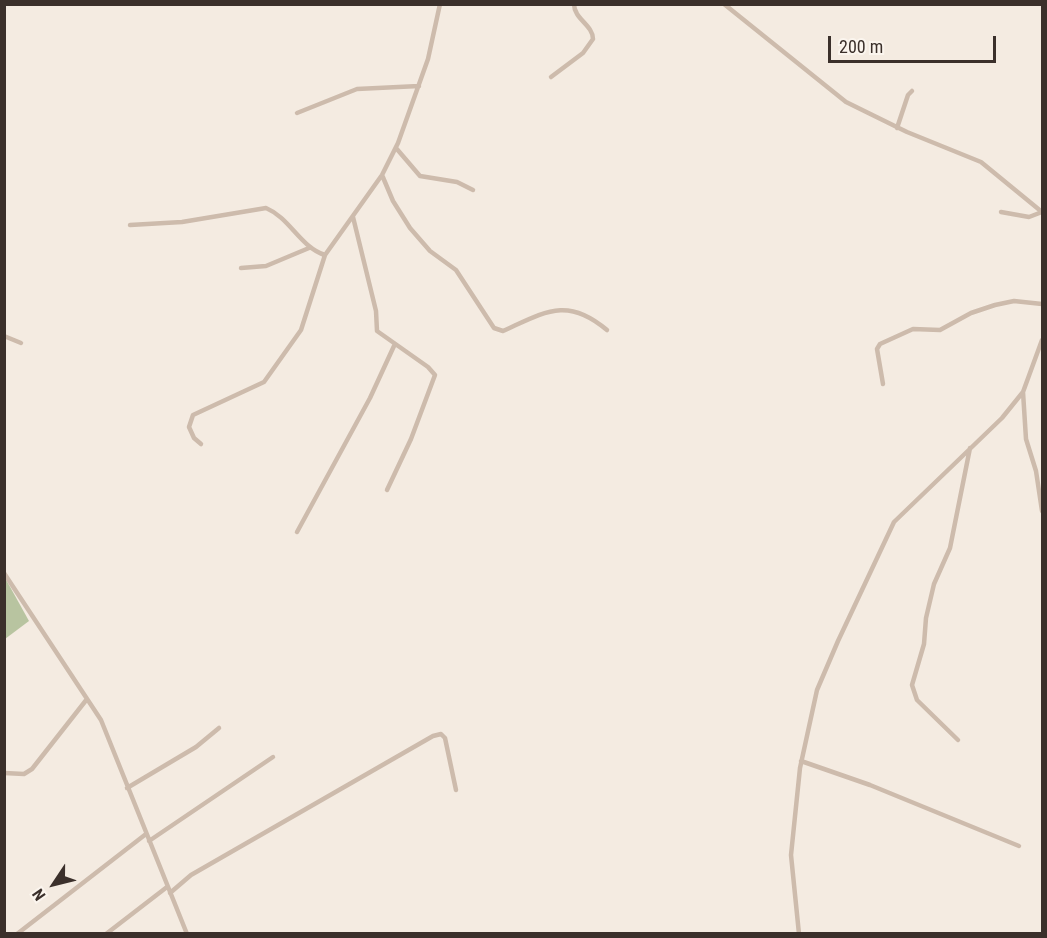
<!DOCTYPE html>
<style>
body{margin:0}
#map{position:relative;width:1047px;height:938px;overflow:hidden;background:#f4ebe1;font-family:"Roboto Condensed",sans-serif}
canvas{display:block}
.frame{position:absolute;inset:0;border:6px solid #3b302b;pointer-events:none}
.north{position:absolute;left:24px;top:854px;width:60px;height:60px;-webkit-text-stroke:4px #fbf5ee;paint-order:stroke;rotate:235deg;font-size:16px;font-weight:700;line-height:24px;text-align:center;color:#3b302b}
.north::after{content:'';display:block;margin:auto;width:21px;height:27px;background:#3b302b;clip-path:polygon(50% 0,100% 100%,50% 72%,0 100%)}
.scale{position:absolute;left:828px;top:36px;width:168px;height:27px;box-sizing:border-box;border:3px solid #3b302b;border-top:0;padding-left:8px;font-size:18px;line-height:21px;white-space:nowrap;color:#3b302b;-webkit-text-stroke:4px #fbf5ee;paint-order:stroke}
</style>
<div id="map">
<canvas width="1047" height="938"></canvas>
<div class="frame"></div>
<div class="north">N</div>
<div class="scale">200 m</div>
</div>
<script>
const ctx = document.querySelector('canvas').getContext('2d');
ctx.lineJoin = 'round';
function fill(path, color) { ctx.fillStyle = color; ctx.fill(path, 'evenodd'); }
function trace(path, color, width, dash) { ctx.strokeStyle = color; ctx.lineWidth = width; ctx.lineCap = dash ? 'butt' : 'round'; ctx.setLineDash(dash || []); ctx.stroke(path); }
fill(new Path2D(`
 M4,576L29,621L5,639H4Z`), '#b8c4a0');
trace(new Path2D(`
 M724,4L846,102L907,132L981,162L1042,212
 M551,77L583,53L593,39C593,25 574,19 574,4
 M297,113L357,89L419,86
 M897,128L908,95L912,91
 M396,148L420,176L457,182L473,190
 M382,175L393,201L410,228L430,251L456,270L494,328L503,331C545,312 567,296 607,330
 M1001,212L1029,217L1042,212
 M353,217L376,311L377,331L428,367L435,375L411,439L387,490
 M130,225L182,222L266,208C290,218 300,247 325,255
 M241,268L266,266L309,248
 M4,336L21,343
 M883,384L877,349L880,344L913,329L940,330L971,313L995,305L1014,301L1042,304
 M1023,392L1026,439L1036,471L1042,511
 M201,444L194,438L189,427L193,415L264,382L301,330L325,255L382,175L398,143L428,59L440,4
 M297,532L370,398L394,346
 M4,573L101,720L187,934
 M958,740L917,700L912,685L924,644L926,618L934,584L950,548L970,448
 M801,761L870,785L1019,846
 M4,773L24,774L32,769L87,699
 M127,788L196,747L219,728
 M149,841L273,757
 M170,893L191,875L433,736L441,734L445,738L456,790
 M17,934L146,834
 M106,934L167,887
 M799,934L791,855L800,768L817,690L838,641L894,522L1002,418L1023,392L1042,340`), '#cdbbac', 4.5);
</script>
